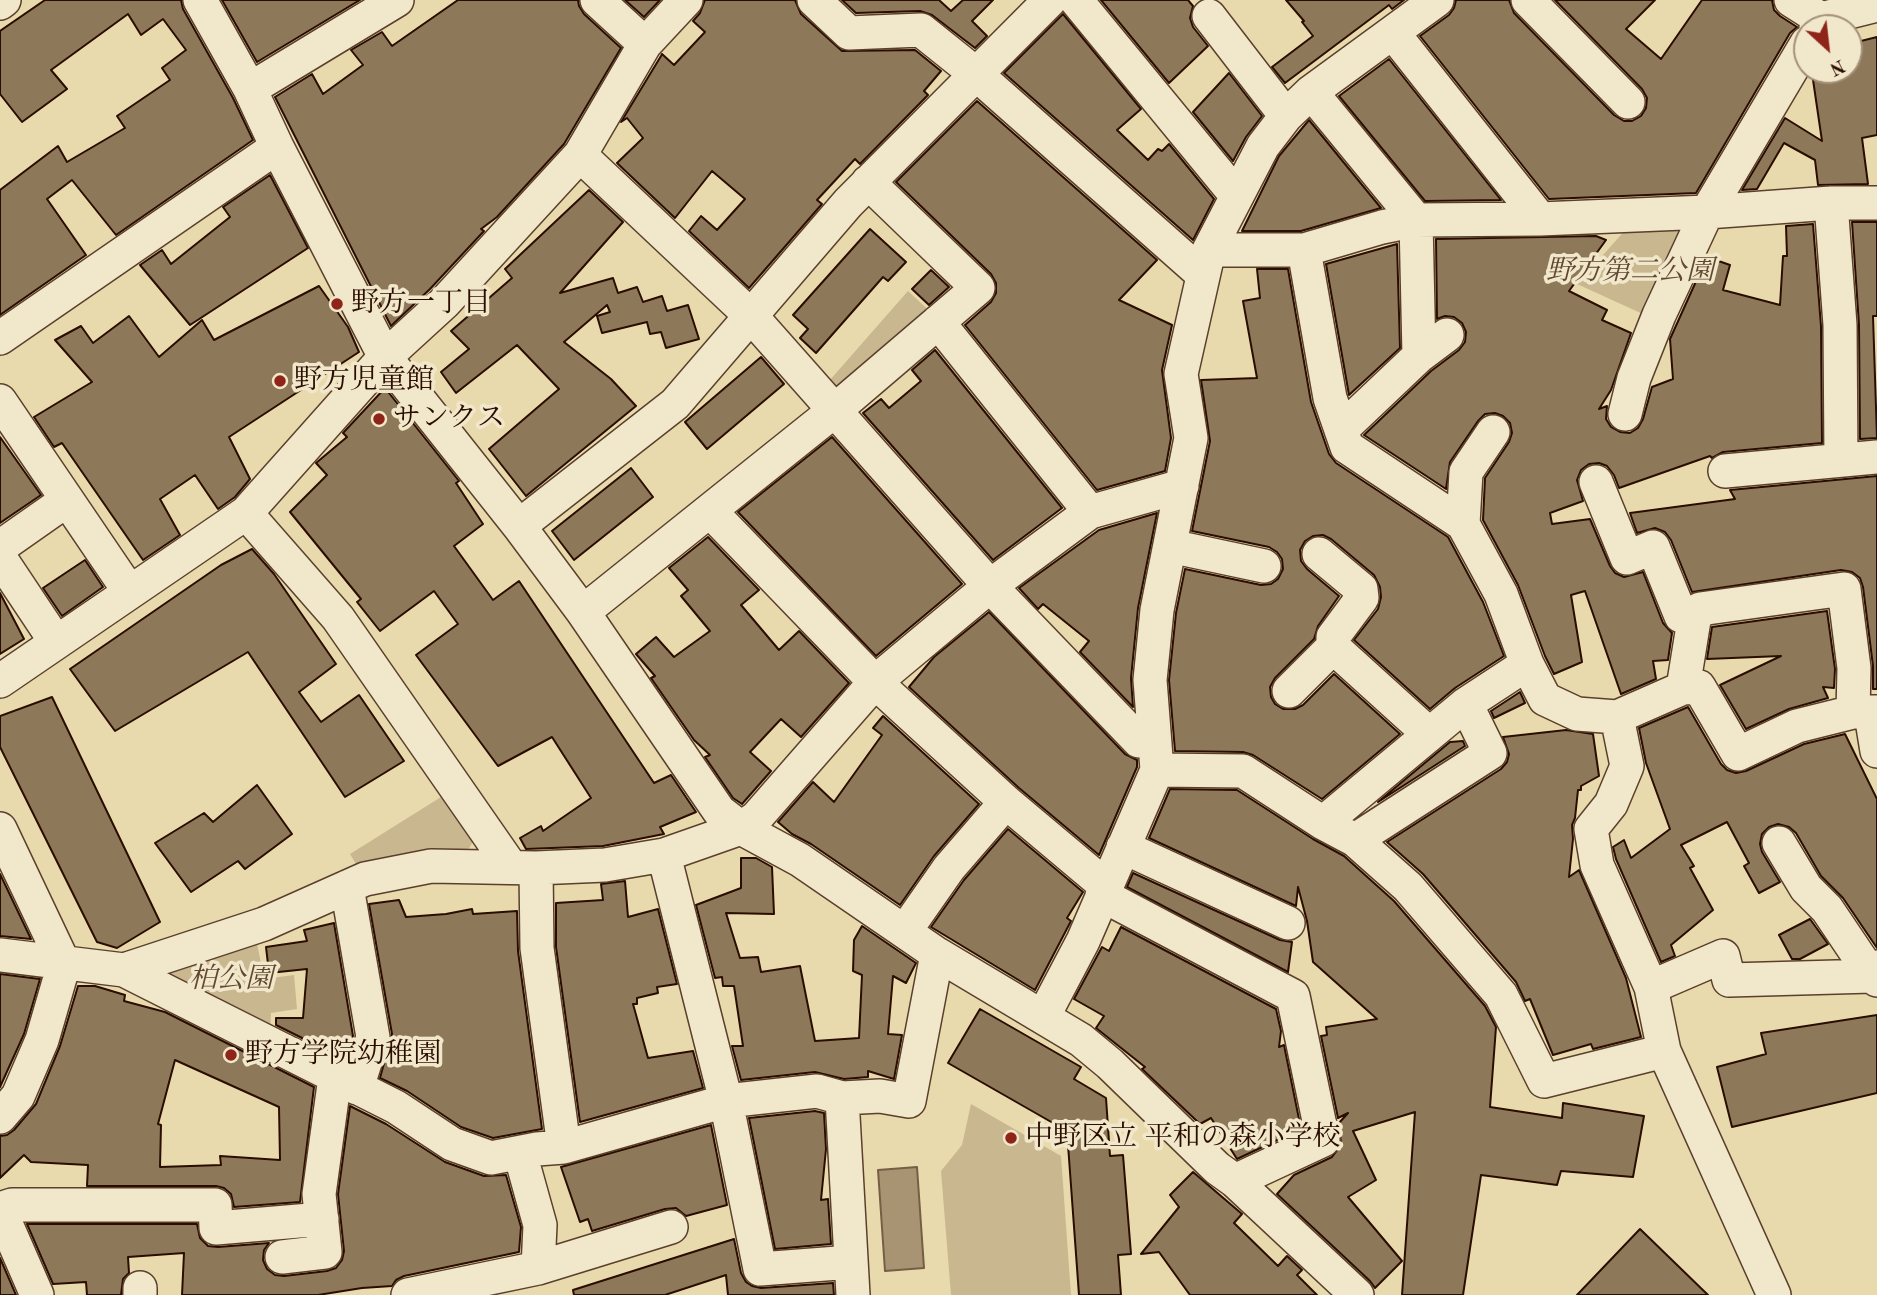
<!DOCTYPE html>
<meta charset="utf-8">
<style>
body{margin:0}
#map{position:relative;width:1877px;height:1295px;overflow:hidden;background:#e9daae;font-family:"Old Standard TT",serif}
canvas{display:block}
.north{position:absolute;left:1793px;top:14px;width:70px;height:70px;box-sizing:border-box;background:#f1e7ca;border:2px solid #a29079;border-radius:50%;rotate:153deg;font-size:19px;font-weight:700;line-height:28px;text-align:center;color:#2b0d00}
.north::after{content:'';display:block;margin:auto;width:24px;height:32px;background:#8f2418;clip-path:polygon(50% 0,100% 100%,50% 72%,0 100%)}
</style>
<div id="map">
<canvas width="1877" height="1295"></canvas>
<div class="north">N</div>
</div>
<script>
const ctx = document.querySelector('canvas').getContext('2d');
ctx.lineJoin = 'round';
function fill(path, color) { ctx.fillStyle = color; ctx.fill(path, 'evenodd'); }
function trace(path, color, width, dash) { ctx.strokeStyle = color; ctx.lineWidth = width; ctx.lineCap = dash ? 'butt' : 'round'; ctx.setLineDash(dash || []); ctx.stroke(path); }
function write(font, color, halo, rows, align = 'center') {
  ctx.font = font + ' "Old Standard TT","Noto Serif JP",serif'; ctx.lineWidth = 7; ctx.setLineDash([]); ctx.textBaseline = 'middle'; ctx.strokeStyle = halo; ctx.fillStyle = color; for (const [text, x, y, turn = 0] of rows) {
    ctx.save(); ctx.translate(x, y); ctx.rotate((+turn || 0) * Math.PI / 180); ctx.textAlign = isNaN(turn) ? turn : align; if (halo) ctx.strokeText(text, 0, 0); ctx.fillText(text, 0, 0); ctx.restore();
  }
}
fill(new Path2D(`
 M1628,227H1686L1645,315L1577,284Z
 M908,291L936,317L834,404L822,389Z
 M449,792L478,833L464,857L359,869L350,854Z
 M256,938L264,979L294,975L297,1009L271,1013L270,1035L154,969Z
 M971,1104L1061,1156L1071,1295H951L941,1171L962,1145Z`), '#c9b790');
const water = new Path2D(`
 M917,1167L924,1268L885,1271L878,1170Z`);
fill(water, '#a89473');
trace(water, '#765e45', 2);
const building = new Path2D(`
 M45,0H181L183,9L233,98L253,140L116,235L72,180L47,199L86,255L0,315V190L58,146L67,162L125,128L117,116L170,80L162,68L186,50L163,19L141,35L128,14L51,70L67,89L22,122L0,94V31Z
 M222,0H360L257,62Z
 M458,0H578L579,6L584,14L621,48L564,144L497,217L481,229L484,231L430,289L391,326L275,97L312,74L323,94L363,65L351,50L382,32L392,46Z
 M625,0H660L644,17Z
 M705,0H795L801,14L842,51L915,50L941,71L924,91L928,95L860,164L855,159L817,200L822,204L749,288L689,231L701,216L717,230L745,199L712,171L675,218L617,163L643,138L627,118L621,122L661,56L662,54L674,65L705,32L693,21L700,13Z
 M842,0H939L951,11L963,0H993L972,21L987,36L975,48L932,15L920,11L856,13Z
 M1101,0H1188L1193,6L1190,18L1193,27L1208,46L1169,83Z
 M1286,0H1404L1392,9L1389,5L1285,83L1272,67L1313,36L1302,22L1304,21Z
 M1456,0H1509L1514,13L1614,115L1624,121H1632L1641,116L1646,108L1647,98L1642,89L1555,0H1655L1626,29L1661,59L1702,0H1772L1774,10L1780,16L1797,27L1790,33L1696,193L1549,199L1420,36L1449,15L1454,8Z
 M1063,14L1141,109L1117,130L1148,160L1158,149L1162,151L1169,144L1214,199L1193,240L1004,73Z
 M1877,37V135L1862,138L1868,184L1818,185L1815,160L1784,143L1757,189L1742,190L1785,118L1822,141L1812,73L1813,70H1849V44Z
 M1389,59L1501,200L1425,201L1339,96Z
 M1229,73L1262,116L1246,137L1233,161L1193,112Z
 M977,101L1157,260L1119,300L1172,325L1162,370L1171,438L1165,471L1097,490L965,325L991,302L996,293V283L991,274L896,182Z
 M1309,120L1381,208L1301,231H1242L1279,156Z
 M270,175L308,248L190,325L140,265L162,250L171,264L230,217L223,207Z
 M589,190L623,222L560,293L613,278L618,293L637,287L643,302L662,296L667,311L688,305L699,339L666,348L661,332L650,334L647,322L602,333L597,316L610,312L607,305L564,342L611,379L636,406L526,496L489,449L559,389L517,345L456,393L441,372L469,349L451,331L512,278L505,269Z
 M1852,222H1877V316H1873L1877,438L1860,439L1859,325Z
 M1813,224L1821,326L1822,443L1723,452L1712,458L1710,456L1619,488L1614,475L1607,466L1599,463L1589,464L1581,470L1577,480L1583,501L1550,513L1552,524L1590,519L1610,566L1615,573L1624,577L1643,572L1663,623L1672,633L1668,660L1653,661L1656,679L1621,694L1585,591L1571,595L1582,662L1554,674L1545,656L1518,585L1483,520L1485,478L1509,442L1512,433L1510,423L1503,416L1495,413L1485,414L1478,421L1450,462L1446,489L1364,435L1431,371L1459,350L1465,342L1466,332L1462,323L1454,317L1445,316L1437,319L1436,239L1596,236L1606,240L1569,291L1607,310L1602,320L1631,333L1611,390L1599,409L1607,406L1606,419L1611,427L1620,432L1630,433L1638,428L1643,419L1652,387L1673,379L1670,339L1707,257L1730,265L1723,290L1780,305L1783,256H1787L1786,226Z
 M870,229L906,262L888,281L883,277L816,353L800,338L808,329L793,315Z
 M1397,244L1400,348L1349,395L1326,264Z
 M1257,269H1288L1311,402L1329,454L1336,463L1448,537L1483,602L1504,656L1455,688L1430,709L1354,640L1378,609L1381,597L1380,587L1374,575L1331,539L1323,535L1313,536L1305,541L1300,550L1301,561L1307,569L1339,596L1318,626L1314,639L1275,678L1270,687L1271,697L1275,704L1283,709H1295L1303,705L1334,674L1400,734L1322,799L1253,755L1243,752L1175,751L1169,680L1176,613L1185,569L1261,585L1271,584L1278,579L1283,569L1282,559L1277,552L1269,547L1192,531L1210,441L1201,380L1257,378L1243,301L1260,298Z
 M931,270L949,287L929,305L912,289Z
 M319,286L348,327L359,352L229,437L250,479L235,497L218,509L195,475L160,499L180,535L143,560L62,443L54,447L34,417L92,382L55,340L81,326L93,343L129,316L159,357L202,320L214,340Z
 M935,350L1062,508L993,560L863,413L881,399L889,408L921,381L912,370Z
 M761,357L784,384L707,449L685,422Z
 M385,388L459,481L456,483L483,524L454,546L493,600L519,581L654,783L671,775L696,812L660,827L664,834L603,846L526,849L520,838L541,826L543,831L591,798L552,737L498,766L416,655L458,624L434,591L380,631L357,602L361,599L290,512L327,475L316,463L347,437L343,433Z
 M0,437L41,495L0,523Z
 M832,437L962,584L876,656L738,512Z
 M631,468L653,497L574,560L552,531Z
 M1877,476V689H1873V666L1863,587L1860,578L1852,572L1841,570L1692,592L1671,540L1665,532L1655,528L1637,533L1630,513L1735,499L1730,490Z
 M1157,513L1138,608L1131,678L1133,707L1080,652L1089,641L1043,604L1038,609L1019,588L1099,530Z
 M708,537L759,590L741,605L779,650L799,631L849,683L801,737L781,719L750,752L771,771L742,804L733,798L705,757L710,755L694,740L651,678L655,676L636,654L656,637L674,657L710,631L681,596L688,590L669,568Z
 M252,549L274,574L336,664L299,692L321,722L359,695L404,761L345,797L248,652L115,731L70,669L221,565Z
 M85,560L103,587L62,616L43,588Z
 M0,593L24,639L0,654Z
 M1827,611L1835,669L1834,688L1823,687L1828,698L1789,709L1746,729L1720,685L1781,656L1707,659L1712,627Z
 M989,612L1125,754L1137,760V767L1099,855L1019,788L909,687L934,657Z
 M1520,692L1525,703L1494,718L1491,711Z
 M52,697L160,922L117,948L97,942L0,747V716Z
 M1688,707L1721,764L1727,770L1736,773L1746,771L1804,744L1845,734L1877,799V948L1843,898L1821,876L1796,833L1789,827L1778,824L1769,827L1762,834L1760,844L1762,852L1780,882L1759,893L1744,866L1749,863L1727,822L1681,845L1694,866L1690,868L1713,910L1671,945L1675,956L1661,962L1616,859L1613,847L1624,840L1631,858L1670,829L1646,763L1639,728Z
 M883,716L979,804L934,856L900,905L811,844L792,834L778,822L813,782L834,802L882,735L873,728Z
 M1566,730L1593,734L1599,776L1581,786V790H1578L1575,818L1572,825L1573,839L1569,877L1579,870L1626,978L1641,1037L1593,1049L1591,1044L1553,1055L1530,999L1525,1001L1516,982L1423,874L1387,842L1501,769L1507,762L1509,754L1503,737Z
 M1463,741L1465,746L1378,802L1450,742Z
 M257,785L292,834L245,869L238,861L191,892L155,843L204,813L213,822Z
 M1170,789L1237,790L1313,839L1344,856L1394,901L1485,1006L1496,1027L1490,1107L1562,1118L1563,1103L1644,1116L1633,1177L1561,1171L1557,1185L1481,1175L1463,1295H1402L1415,1112L1353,1131L1376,1180L1348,1197L1402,1261L1375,1288L1370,1281L1277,1194L1294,1175L1332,1157L1341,1145L1339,1123L1348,1113L1338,1118L1321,1036L1327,1035L1326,1027L1377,1019L1313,962L1307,921L1298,887L1296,906L1149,838Z
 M1008,829L1083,892L1067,918L1071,921L1035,990L931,927L964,880Z
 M741,858H756L772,867L774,914L726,913L740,958L758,957L761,972L800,966L815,1041L859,1038L862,975L853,971L854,940L862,926L916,963L906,983L893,976L888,1034L902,1035L894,1079L868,1071V1077L844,1079L815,1072L741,1080L732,1046H743L734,986H723L722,977L715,978L696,905L741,888Z
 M1133,873L1280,940L1292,942L1288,972L1127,887Z
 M0,874L31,939L0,936Z
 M625,881L628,917L658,909L677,984L657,987L658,993L637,998V1004H633L648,1058L693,1051L703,1088L580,1122L556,947V903L603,900L601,884Z
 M399,900L406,917L446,914L472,909L473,914L517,911L518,951L542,1129L493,1138L461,1127L407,1091L380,1078L392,1034L369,904Z
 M1810,919L1828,944L1800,959H1792L1779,935Z
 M334,923L353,1036L346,1060L276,1025V1018H303L307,969L269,973L266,947L307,941L304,930Z
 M1121,927L1276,1009L1281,1031L1279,1047L1284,1045L1301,1129L1237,1159L1211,1118L1200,1124L1142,1069L1145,1067L1096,1028L1104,1016L1074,999L1102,947L1109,951Z
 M0,974L40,979L24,1034L0,1087Z
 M78,986H95L125,995L124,1001L165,1012L314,1087L300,1202L234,1207L231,1194L224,1188L216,1186H87L88,1165L31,1162L24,1155L0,1178V1136L7,1135L14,1130L36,1104L60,1046ZM175,1060L279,1107L280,1160L220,1156L221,1165L160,1167L161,1125L158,1124Z
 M980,1009L1081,1067L1074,1079L1106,1098L1110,1156L1123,1155L1131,1254L1118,1255L1121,1295H1079L1067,1131L948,1063Z
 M1877,1015V1093L1732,1127L1717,1067L1766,1054L1761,1033Z
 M350,1106L386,1124L445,1162L484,1176L506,1175L521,1227L519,1252L404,1276L396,1280L392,1286L362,1288L318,1295H182L184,1253L128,1257L129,1273L123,1279L121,1295H87L86,1282L53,1284L27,1224H197L200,1238L208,1246L218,1247L269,1243L264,1250L263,1260L267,1269L275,1275L284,1276L327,1271L336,1268L342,1260L344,1251L338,1194Z
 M815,1111L824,1113L826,1149L821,1200L828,1199L831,1244L775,1249L749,1118Z
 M711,1125L727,1205L686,1216L676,1208L665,1209L592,1231L588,1219L580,1222L561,1167Z
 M1193,1172L1242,1214L1234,1223L1278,1266L1287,1256L1302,1270L1297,1275L1317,1295H1190L1159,1252L1141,1254L1179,1207L1170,1195Z
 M1640,1229L1708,1295H1577Z
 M734,1239L741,1273L746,1282L752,1286L761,1288L833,1283L834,1295H728L726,1275L665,1295H574L573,1290Z
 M0,1258L16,1295H0Z`);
fill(building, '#8e785a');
trace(building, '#2b0d00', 2);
const minor = new Path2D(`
 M200,0L250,89L277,147L385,357L519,526L583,612L719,811L741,828L800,860L937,954L1081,1040L1110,1064L1217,1168L1235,1181L1357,1295
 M597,0L645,44
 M814,0L849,33L921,30L976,74L1202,274
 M1076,0L1236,195
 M1528,0L1628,102
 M1791,0L1821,19
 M0,3L4,0
 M1209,16L1286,116
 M1816,28L1821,19L1877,5
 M1393,33L1540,219
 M250,89L397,0
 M1311,92L1416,220L1419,356
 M580,155L751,316L990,586L1139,741L1155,743
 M1831,203L1840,325L1841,460
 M1209,250H1304L1382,227L1416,220L1540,219L1707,212L1831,203H1877
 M1304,250L1330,398L1347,447L1463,524L1501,594L1527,664L1545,699L1577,714L1617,717L1683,688L1699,687L1738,754L1797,726L1853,712H1877
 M938,322L1090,512
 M0,338L277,147
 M0,401L129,591
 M1625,414L1634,378L1659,315L1707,212L1807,43
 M1341,430L1419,356L1447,335
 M1725,471L1877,457
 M1596,482L1627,558L1653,547L1681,616L1694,620
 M710,511L875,682L1006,802L1106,886
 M246,513L338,618L511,867
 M1463,524L1466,472L1493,432
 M519,526L675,404L848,203L1050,0
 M1170,546L1264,566
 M0,547L67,500
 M1319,554L1361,589L1362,598L1333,637V647
 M0,558L56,642
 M583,612L834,411L978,288L868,182
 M0,681L246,513L385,357L444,303L580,155L645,44L686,0
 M1683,688L1694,620L1700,609L1844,589L1854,668L1853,712
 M1289,691L1333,647L1429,734
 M1871,714L1877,751
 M1617,717L1627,766L1611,804L1591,829L1597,865L1651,987
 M1157,770L1243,771L1323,823L1355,840L1408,887L1501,995L1544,1081L1664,1051
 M1323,823L1466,704L1527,664
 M0,829L64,964L42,1040L18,1096L0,1117
 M1355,840L1490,753L1466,704
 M1779,843L1806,888L1827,909L1872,976L1877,980
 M1123,847L1288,923
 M664,855L726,1101L760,1269L851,1262
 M536,868L537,948L564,1147
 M347,887L373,1037L357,1088
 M1102,895L1293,996L1323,1140L1235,1181
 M905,931L949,868L1006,802
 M0,955L124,970L396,1107L452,1144L491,1158L537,1149L564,1147L726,1101L817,1091L842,1098L880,1096L909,1101L937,954
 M124,970L264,924L365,879L431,866L536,868L605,865L664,855L741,828L756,818L875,682L990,586L1090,512L1182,486
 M1043,1017L1083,941L1157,770L1150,680L1157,610L1191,438L1181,374L1209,250L1263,146L1286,116L1311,92L1437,0
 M842,1098L853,1295
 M0,1209L12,1205H215L216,1228L322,1219
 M0,1210L37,1295
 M282,1257L325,1252L319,1194L335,1077
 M538,1268L671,1227
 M140,1288V1295
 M408,1295L538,1268L540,1225L520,1153
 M1774,1295L1664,1051L1651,987L1723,956L1729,980L1872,976L1877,967`);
trace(minor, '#5a402c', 36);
trace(minor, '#f1e7ca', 33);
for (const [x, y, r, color] of [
 [337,304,7,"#8f2418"],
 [280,381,7,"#8f2418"],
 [379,419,7,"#8f2418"],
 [231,1055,7,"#8f2418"],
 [1011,1138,7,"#8f2418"]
]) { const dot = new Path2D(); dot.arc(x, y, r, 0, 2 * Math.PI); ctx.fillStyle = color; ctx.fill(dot); trace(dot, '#f1e7ca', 2.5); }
write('italic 28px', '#624832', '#f1e7ca', [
 ["野方第二公園",1630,272],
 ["柏公園",231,980]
]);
write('28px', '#2b0d00', '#f1e7ca', [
 ["野方一丁目",351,304],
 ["野方児童館",294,381],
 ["サンクス",393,419],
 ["野方学院幼稚園",245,1055],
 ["中野区立 平和の森小学校",1025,1138]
], 'left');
</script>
